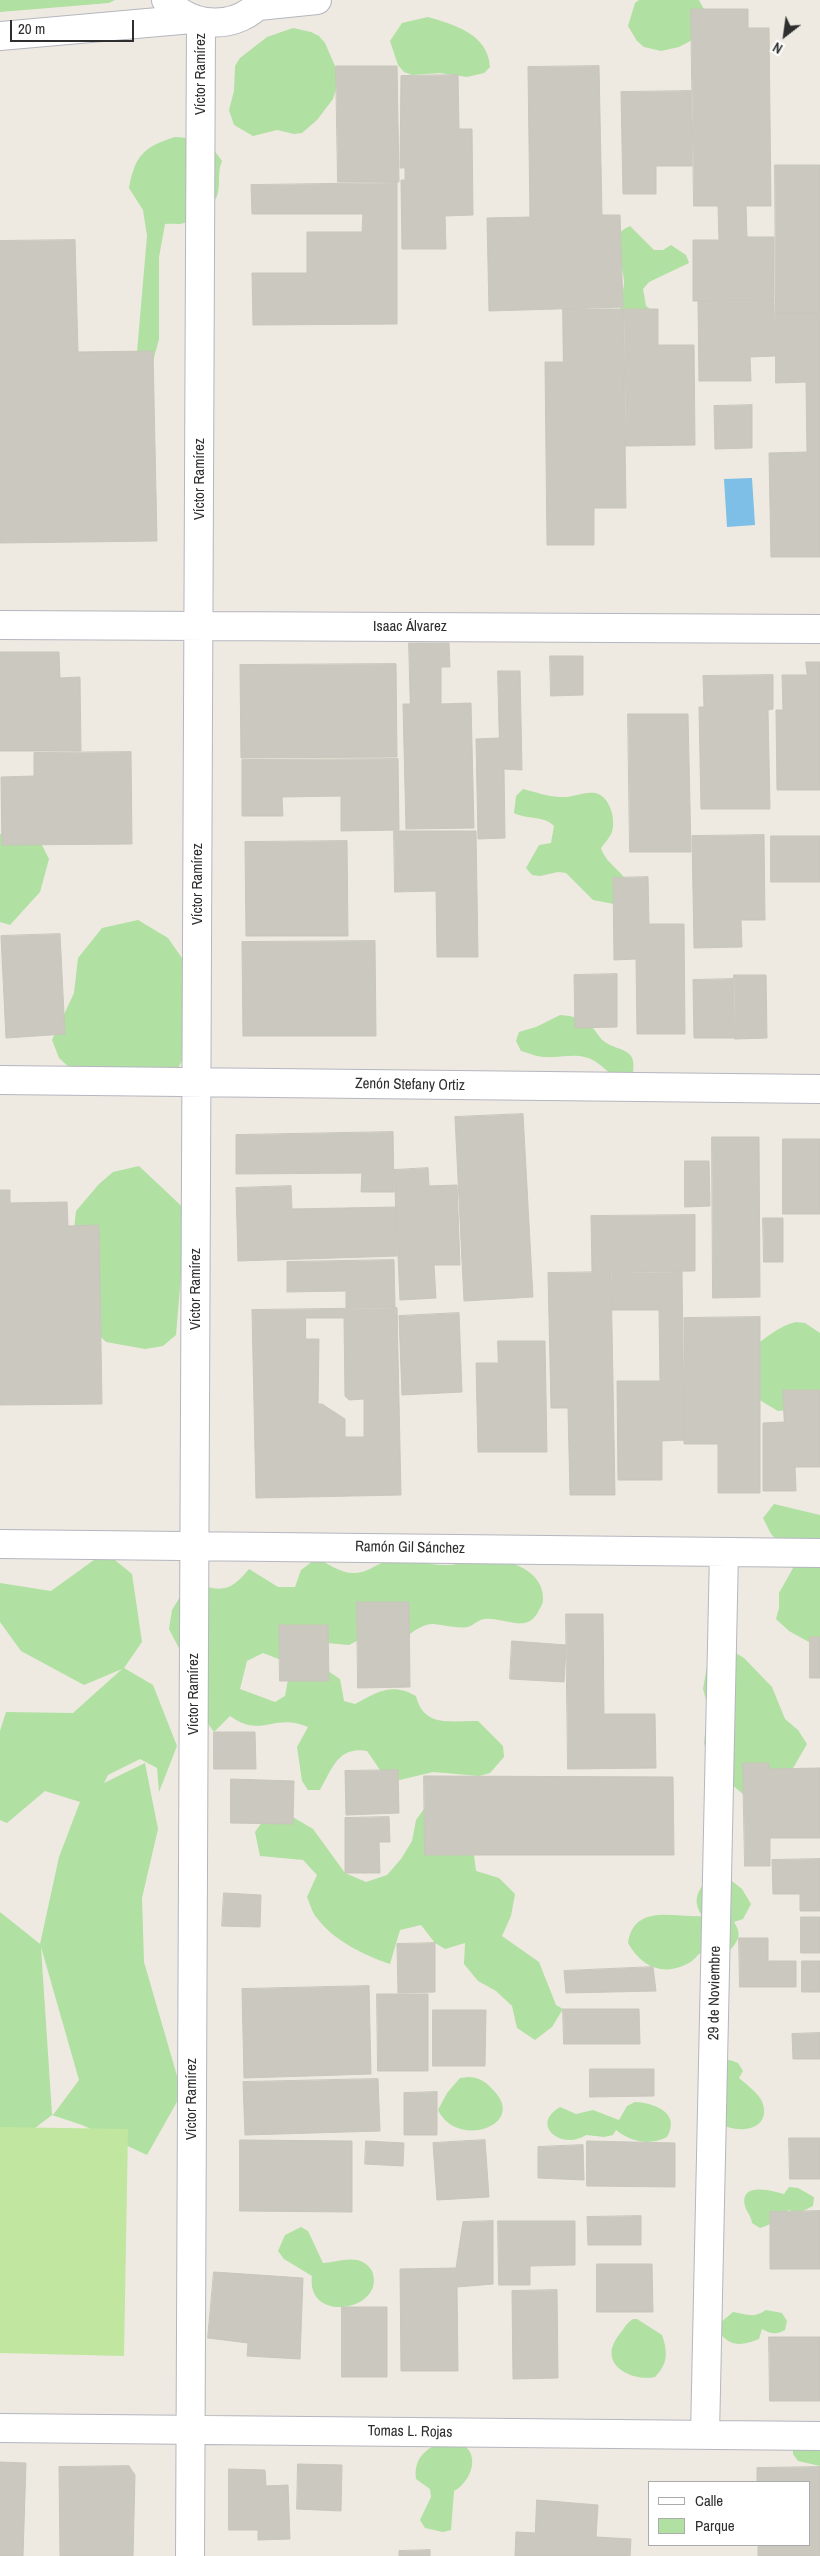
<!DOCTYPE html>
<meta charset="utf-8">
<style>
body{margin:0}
#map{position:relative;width:820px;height:2556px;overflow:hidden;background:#eeeae1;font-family:"Archivo Narrow",sans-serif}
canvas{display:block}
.legend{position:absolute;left:648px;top:2481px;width:162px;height:65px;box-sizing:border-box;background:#fff;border:1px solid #ababab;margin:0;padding:6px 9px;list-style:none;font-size:15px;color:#2e2e2e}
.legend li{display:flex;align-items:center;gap:10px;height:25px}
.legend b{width:25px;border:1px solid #ababab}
.north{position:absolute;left:760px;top:10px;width:50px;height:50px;-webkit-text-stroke:4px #fff;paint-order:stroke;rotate:210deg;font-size:14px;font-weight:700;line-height:20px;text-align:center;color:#2e2e2e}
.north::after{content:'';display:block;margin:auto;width:18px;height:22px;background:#2e2e2e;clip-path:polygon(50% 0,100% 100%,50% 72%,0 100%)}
.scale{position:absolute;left:10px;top:20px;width:124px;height:22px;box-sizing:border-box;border:2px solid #2e2e2e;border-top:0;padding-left:6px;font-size:15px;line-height:18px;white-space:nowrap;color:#2e2e2e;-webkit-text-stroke:4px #fff;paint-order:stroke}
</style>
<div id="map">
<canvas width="820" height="2556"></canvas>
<ul class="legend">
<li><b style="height:6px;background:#fff"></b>Calle</li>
<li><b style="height:14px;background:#b0e0a2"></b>Parque</li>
</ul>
<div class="north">N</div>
<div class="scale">20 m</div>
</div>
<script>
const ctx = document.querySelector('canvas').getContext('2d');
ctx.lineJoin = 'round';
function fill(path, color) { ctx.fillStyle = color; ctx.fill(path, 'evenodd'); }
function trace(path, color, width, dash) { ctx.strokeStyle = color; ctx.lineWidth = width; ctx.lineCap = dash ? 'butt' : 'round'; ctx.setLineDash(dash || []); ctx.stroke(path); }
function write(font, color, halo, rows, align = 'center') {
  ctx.font = font + ' "Archivo Narrow",sans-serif'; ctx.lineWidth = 5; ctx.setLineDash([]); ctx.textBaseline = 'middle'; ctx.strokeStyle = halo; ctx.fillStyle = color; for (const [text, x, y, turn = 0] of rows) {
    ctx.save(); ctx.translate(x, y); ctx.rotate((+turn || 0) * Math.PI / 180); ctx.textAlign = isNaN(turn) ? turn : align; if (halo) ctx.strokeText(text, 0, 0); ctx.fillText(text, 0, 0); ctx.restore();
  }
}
fill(new Path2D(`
 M0,0H115L109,3L0,12Z
 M639,0H699L707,15L694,39L679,47L661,51L644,47L637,41L628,26L635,3Z
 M428,17C455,25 488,34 490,67L484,73L467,77L440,73L412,75L404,72L398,65L390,41L402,23Z
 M293,28L311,32L319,36L325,43L338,73V83L333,99L317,120L302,133L294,134L277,130L253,136L234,125L229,110L234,91L235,66L240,58L267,37Z
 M175,137C195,138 210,142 222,161C217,172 221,184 217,196C214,205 194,219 184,223C179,225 171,223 165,224L159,257V339L152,365L137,352L147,236L143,210L129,188C135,155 144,147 175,137Z
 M630,226L654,250H663L671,245L686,255L689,263L649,282L643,289L646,306L653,311L650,323L623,315C616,302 624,295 624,281C624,261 601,239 630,226Z
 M523,789C535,792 549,797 561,797C572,798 584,791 595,793C610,796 616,819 612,832C610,837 605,843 601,848C606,864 622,870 629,885L619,905L593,900L566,873L558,872L540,876L532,875L526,868L539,845L551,843L554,826C543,815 528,820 514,813L516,796Z
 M17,832L41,843L49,859L40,892L10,925L0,922V834Z
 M138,920L168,938L189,968L192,1039L177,1071L72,1070L59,1058L52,1040L74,993L78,958L102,928Z
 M560,1015C572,1016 583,1018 592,1027C597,1032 599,1038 605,1042C619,1052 637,1047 633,1072C612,1086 605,1063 588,1058C574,1053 559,1058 544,1057C537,1057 529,1053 521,1051L516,1041L519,1032L536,1027Z
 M139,1166L191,1215L182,1264L176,1335L163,1346L145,1349L106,1342L79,1316L74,1229L76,1211L99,1184L113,1172Z
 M796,1322L805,1323L820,1333V1400L805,1408L778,1411L756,1398L751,1349C765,1338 779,1326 796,1322Z
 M774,1504L820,1515V1648L789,1631L776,1619L779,1608V1593L797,1561L771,1534L763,1518Z
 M105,1552L132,1574L142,1642L124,1668L153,1685L177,1746L159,1792L157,1768L140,1759L108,1775L104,1783L145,1763L158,1829L142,1898L144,1962L182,2093L147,2155L82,2125L52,2115L0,2155V1912L40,1944L59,1857L80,1802L45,1791L7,1823L0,1820V1731L6,1712L73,1713L122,1669L84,1685L21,1651L0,1622V1583L51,1591ZM41,1947L79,2080L53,2115L52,2114Z
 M317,1558C328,1564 342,1574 355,1573C367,1573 376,1564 387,1561C406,1556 425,1565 444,1565C457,1566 468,1560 481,1559C505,1557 545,1570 543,1600C543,1603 541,1607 539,1610C528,1635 504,1617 485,1619C479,1619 474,1625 468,1627C456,1629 445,1625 434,1624C422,1623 410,1634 401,1641L365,1637L349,1645L315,1642L281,1660L263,1653L247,1661L240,1689L275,1702L285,1696L289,1674L319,1665L340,1679L344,1701L355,1704C377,1692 392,1682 416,1696C424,1729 452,1720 478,1721L503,1746L504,1757L490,1773L479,1776L433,1772L400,1780L389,1777L380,1770L367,1751C338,1746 332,1769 320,1790H308L302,1781L297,1747L308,1727C274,1712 262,1739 230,1716L214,1732L199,1711L187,1664L169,1629L172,1610L183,1592L201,1585C225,1593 233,1588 249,1569L278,1587H295L301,1570Z
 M724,1646L744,1658L772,1687L785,1719L798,1730L807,1744L781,1789L749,1799L719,1774L709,1760L704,1743L708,1707L703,1689L709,1654Z
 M429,1802L478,1833L474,1855L476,1871L499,1878L515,1894L511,1916L502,1936L539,1962L556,2005L563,2009L552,2027L535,2040L517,2028L512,2006L496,1991L478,1981L464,1964L465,1943L445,1949L435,1943L421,1925L400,1930L390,1964C364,1955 334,1941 317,1918C312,1913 310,1903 307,1897L317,1875L303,1860L260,1856L255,1832L268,1814L291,1816L313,1829L345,1873L366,1882L387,1875L401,1859L412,1841L416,1820Z
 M728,1878L742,1889L751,1904L743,1919L734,1922C741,1933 740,1939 731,1949C722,1951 713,1948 704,1951C699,1952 695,1960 689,1963C664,1977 641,1967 628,1943C634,1903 675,1918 702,1916C694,1903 695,1896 704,1883Z
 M730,2060L738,2063L743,2071L739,2078C747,2085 760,2094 763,2104C771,2132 735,2134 719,2123L721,2061Z
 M469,2077C481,2078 486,2082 495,2092C526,2126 456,2149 438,2110L447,2093L460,2078Z
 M635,2102C655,2103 681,2113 667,2137C649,2146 631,2142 616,2130L613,2135L604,2137L586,2135C562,2151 529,2125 560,2107L576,2114L593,2110L619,2120L627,2106Z
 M789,2187L798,2188L814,2197L813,2206L797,2214L789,2210C778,2216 773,2225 760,2228L752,2223C751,2215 747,2213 745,2206C739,2181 773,2191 784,2194Z
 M301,2227L308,2231L323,2263C335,2262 345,2258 357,2260C364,2261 372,2268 373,2274C383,2311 306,2324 312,2276L284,2259L278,2251L285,2235Z
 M766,2310L782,2313L787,2321L785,2330C776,2335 771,2334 762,2329L759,2339C742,2346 730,2347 719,2332L720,2323L733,2312C747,2314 753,2319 766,2310Z
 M633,2319H637L662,2335C668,2352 668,2364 655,2377C638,2381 607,2371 612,2348C614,2341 618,2336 622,2331C625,2326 628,2322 633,2319Z
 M820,2428V2466L798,2461L793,2454V2444Z
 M447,2439C453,2441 461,2443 466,2447C480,2460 468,2484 454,2491L451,2530L443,2532L425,2528L420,2520L431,2497L430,2489L416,2479C413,2456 429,2447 447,2439Z`), '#b0e0a2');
fill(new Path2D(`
 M0,2127L128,2129L124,2356L0,2353Z`), '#c0e69f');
fill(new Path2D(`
 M752,478L755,525L727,527L724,479Z`), '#7dbfe7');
const building = new Path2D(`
 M691,9H748V28H769L771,206H746L747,237H774V301H693V240H719L718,206H694Z
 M336,66H397L399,182H338Z
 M599,66L602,215H620L623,307L489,311L487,218L530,217L528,67Z
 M458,75L459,129H472L473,215L445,216L446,249H402L401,180H405V168H400L401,76Z
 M691,91L692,166H656V194H623L621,92Z
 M775,165H820V313H776Z
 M397,183V324L253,325L252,273H307V232H362L363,214H252L251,185Z
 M75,240L78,352L153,351L157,541L0,543V241Z
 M774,301L775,356L750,357L751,381H699L698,302Z
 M563,309H623L626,508H594V545H547L545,362H563Z
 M624,309H658V345H694L695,445L626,446Z
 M776,313H820V557H771L769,453L807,452L806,382L776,383Z
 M752,405V448L715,449L714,406Z
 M409,643H449L450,667H441V704L471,703L474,828L406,829L403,704H410Z
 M0,652H59L60,678L80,677L81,751H0Z
 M550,656H583V695L551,696Z
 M806,662H820V790H777L776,710H783L782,675H807Z
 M396,664L397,757L241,758L240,665Z
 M498,671H520L522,770L504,769L505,838L478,839L476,739L499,738Z
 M773,675V709L768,710L770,809H701L699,707H704L703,676Z
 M628,714H688L691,852H630Z
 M131,752L132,844L2,845L1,777L34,776V753Z
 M398,759L399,830L341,831V796L282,797L283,816H242V760Z
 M394,831H476L478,957H437L436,891L395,892Z
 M764,835L765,920H741L742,947L694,948L692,836Z
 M771,836H820V882H771Z
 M347,841L348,936H246L245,842Z
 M648,877L649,924H684L685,1034H637L636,959L614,960L613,878Z
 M60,934L65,1034L6,1038L1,936Z
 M375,941L376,1036H243L242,942Z
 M617,974V1027L575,1028L574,975Z
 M734,975H766L767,1038L735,1039Z
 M733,979L734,1038H694L693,980Z
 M523,1114L533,1297L464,1301L455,1117Z
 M393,1132L394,1192H361L362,1173L236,1174V1135Z
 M712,1137H759L760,1297L713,1298Z
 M783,1139H820V1214H783Z
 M685,1161H709L710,1206L685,1207Z
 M428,1168L429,1186L457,1185L460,1265H434L436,1298L400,1300L394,1170Z
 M291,1186L292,1209L396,1207L397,1256L238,1261L236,1188Z
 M0,1190H10V1203L67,1202L68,1226L99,1225L102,1404L0,1405Z
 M695,1215V1271L592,1272L591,1216Z
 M763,1218H783V1262H764Z
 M394,1260L395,1307L346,1308V1291L287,1292V1262Z
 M611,1272L615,1495H570L568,1408H551L548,1273Z
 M682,1272L684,1440L662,1441V1480H618L617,1381H660L659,1310H612V1273Z
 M397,1308L401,1495L256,1498L252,1310ZM306,1318H344L345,1396L349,1400L364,1399V1437H345V1419L322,1404H318L319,1339H306Z
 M459,1313L462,1392L402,1395L399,1316Z
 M760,1317V1493H718V1444H684V1318Z
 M498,1341H545L547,1452H478L476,1363H498Z
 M783,1390H820V1467H795L796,1491H763V1423L784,1422Z
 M357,1602H409L410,1687L358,1688Z
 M566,1614H603L604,1714H655L656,1768L568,1769Z
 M279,1625H328L329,1681H280Z
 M810,1637H820V1678H810Z
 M512,1641L566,1645L564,1682L510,1679Z
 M214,1732H255L256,1769H214Z
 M743,1763H769V1769L820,1768V1838H770V1866H745Z
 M398,1770L399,1813L346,1815L345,1771Z
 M424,1776L673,1777L674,1855H425Z
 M231,1779L294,1781L293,1824L231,1823Z
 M389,1817L390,1842H379L380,1873H345V1818Z
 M820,1859V1911H800V1894H773L772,1860Z
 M224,1893L261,1895L260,1927L222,1926Z
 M801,1917H820V1953H801Z
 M739,1938H768V1961H796V1987H740Z
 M435,1943V1992L398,1993L397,1944Z
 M802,1961H820V1992H802Z
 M653,1967L656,1991L566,1993L564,1971Z
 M369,1986L371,2074L244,2078L242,1989Z
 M377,1994H428V2071H378Z
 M563,2009H639L640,2044H564Z
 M433,2010H486L485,2066H433Z
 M820,2033V2059H793L792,2034Z
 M590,2069H654V2096L590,2097Z
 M378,2079L380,2131L245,2135L243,2082Z
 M437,2092V2135H404V2093Z
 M789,2138H820V2179H790Z
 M240,2140L352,2141V2212L240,2211Z
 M485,2140L489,2197L437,2200L433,2143Z
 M366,2141L404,2143L403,2166L365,2164Z
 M587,2141L675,2143V2187L587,2186Z
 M583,2145L584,2180L538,2178V2147Z
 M820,2211V2269H770V2212Z
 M641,2216V2245H588L587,2217Z
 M493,2221V2284L457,2287L458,2371H401L400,2269L456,2268L463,2222Z
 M498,2221H575V2265L530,2266V2285H499Z
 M597,2264H652L653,2312H597Z
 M214,2272L303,2278L300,2359L247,2356L248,2343L208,2338Z
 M557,2290L558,2378L513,2379L512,2291Z
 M342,2307H387V2377H342Z
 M769,2337H820V2401H770Z
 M0,2462L26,2463L23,2556H0Z
 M298,2464L342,2465L341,2511L297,2509Z
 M129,2466L135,2475L133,2556H60L59,2467Z
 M820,2467V2556H758V2545H809V2482H757V2468Z
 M229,2469L265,2470L266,2486L288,2485L290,2539L258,2540V2530H229Z
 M537,2500L598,2505L596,2537L631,2539L630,2556H515L516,2532L535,2533Z
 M430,2550V2556H399V2551Z`);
fill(building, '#cac8bf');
trace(building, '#c9c6bb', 1);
const minor = new Path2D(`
 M0,625L820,629
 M0,1080L820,1089
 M0,1544L820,1553
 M0,2428L820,2436
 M705,2435L724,1552
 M190,2556L201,22`);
const secondary = new Path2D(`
 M166,0C192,29 237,31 263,0
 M258,6L317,0
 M0,36L192,19`);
trace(minor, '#b5b6c0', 30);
trace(secondary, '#b5b6c0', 30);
trace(minor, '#fff', 28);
trace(secondary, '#fff', 28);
write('15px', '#2e2e2e', '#fff', [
 ["Víctor Ramírez",201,74,-90],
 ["Víctor Ramírez",200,479,-90],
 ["Isaac Álvarez",410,627],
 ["Víctor Ramírez",198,884,-90],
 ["Zenón Stefany Ortiz",410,1085,1],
 ["Víctor Ramírez",196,1289,-90],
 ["Ramón Gil Sánchez",410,1548,1],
 ["Víctor Ramírez",194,1694,-90],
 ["29 de Noviembre",715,1993,-89],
 ["Víctor Ramírez",192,2099,-90],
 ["Tomas L. Rojas",410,2432,1]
]);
</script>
